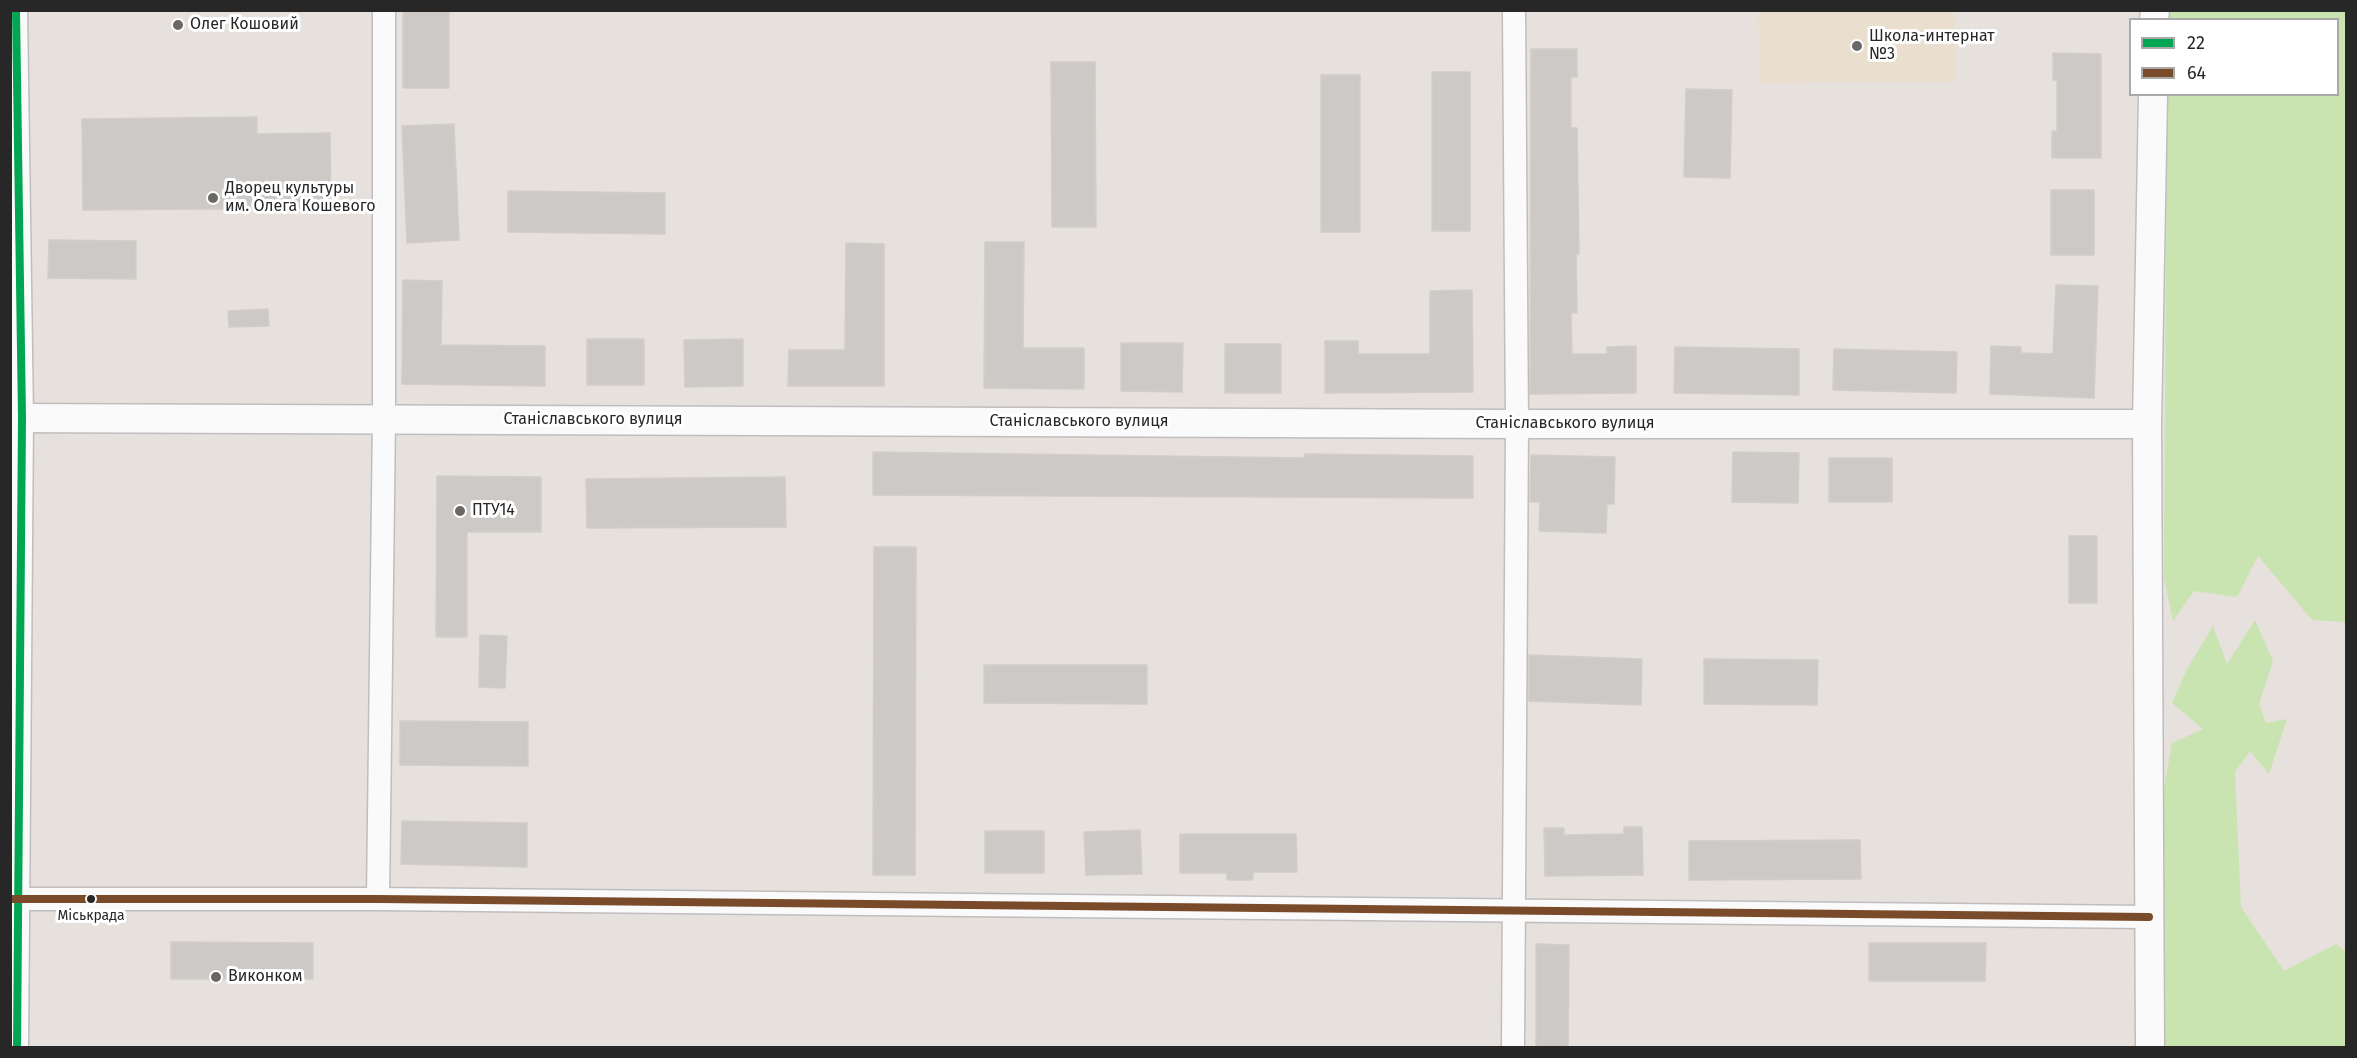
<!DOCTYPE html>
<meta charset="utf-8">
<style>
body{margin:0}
#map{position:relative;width:2357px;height:1058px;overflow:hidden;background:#e6e1dc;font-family:"Fira Sans",sans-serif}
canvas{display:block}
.frame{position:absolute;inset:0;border:12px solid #272727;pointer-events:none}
.legend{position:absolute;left:2129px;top:18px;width:210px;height:78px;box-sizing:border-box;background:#fff;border:2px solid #a9a9a9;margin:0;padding:8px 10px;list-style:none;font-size:18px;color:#272727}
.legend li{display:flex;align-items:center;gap:12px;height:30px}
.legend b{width:30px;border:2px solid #a9a9a9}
</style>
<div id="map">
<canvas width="2357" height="1058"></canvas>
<div class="frame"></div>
<ul class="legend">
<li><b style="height:8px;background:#00a651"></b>22</li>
<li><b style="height:8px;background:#7a4b2a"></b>64</li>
</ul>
</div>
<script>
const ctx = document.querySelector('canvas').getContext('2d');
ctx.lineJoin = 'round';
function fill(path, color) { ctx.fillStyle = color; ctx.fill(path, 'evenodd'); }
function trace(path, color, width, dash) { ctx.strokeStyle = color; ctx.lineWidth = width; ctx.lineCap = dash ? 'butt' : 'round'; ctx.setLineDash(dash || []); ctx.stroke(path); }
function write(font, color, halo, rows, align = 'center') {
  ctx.font = font + ' "Fira Sans",sans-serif'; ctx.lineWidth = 6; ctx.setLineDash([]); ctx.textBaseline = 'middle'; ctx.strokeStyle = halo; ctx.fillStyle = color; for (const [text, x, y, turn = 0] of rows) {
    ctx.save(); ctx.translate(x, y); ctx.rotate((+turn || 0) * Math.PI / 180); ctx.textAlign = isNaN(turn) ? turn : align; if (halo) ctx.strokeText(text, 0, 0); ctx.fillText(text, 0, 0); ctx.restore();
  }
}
fill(new Path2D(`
 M1758,11H1955V82L1759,83Z`), '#eadfcf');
fill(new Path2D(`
 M2168,11H2346V622L2312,620L2258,556L2237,597L2194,591L2173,621L2164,578L2167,95L2338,94V20L2167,19Z
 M2255,620L2273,661L2259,704L2266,723L2287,719L2269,774L2250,751L2235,772L2241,907L2284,971L2336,944L2346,952V1047L2163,1048L2156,832L2172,743L2203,729L2172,703L2187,669L2213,626L2227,664Z`), '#c9e4b1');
const building = new Path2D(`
 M403,10H449V88H403Z
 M1531,49H1577V77H1571V128H1577L1579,254H1576L1577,313H1571L1572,354H1607V347L1636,346V393L1530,394Z
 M2053,53L2101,54V158H2052V131H2057V80H2053Z
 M1051,62H1095L1096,227H1052Z
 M1432,72H1470V231H1432Z
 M1321,75H1360V232H1321Z
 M1686,89L1732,90L1730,178L1684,177Z
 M257,117V134L330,133L331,208L83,210L82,119Z
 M454,124L459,240L407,243L402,126Z
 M2051,190H2094V255H2051Z
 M508,191L665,193V234L508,232Z
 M49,240L136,241V279L48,278Z
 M985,242H1024L1023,348H1084V389L984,388Z
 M846,243L884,244V386H788L789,350H845Z
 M403,280L442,281L441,345L545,346V386L402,384Z
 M2056,285L2098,286L2094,398L1990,394L1991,346L2021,347V353L2053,354Z
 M1472,290L1473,392L1325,393V341H1358V354H1430V291Z
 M268,309L269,326L229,327L228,311Z
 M587,339H644V385H587Z
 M743,339V386L685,387L684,340Z
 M1121,343H1183L1182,392L1121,391Z
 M1225,344H1281V393H1225Z
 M1675,347L1799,349V395L1674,393Z
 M1834,349L1957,352L1956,393L1833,390Z
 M873,452L1305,458V454L1473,456V498L873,495Z
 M1733,452L1799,453L1798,503L1732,502Z
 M1531,455L1615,457L1614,504H1607L1606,533L1539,531L1540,502H1530Z
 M1829,458H1892V502H1829Z
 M437,476L541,477V532H467V637H436Z
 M785,477L786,527L587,528L586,479Z
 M2069,536H2097V603H2069Z
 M874,547H916L915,875H873Z
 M480,635L507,636L505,688L479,687Z
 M1529,655L1642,659L1641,705L1529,701Z
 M1704,659L1818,660L1817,705L1704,704Z
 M984,665H1147V704L984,703Z
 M400,721L528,722V766L400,765Z
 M402,821L527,823V867L401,864Z
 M1624,827H1642L1643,875L1545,876L1544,828H1564V835L1624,834Z
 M1140,830L1142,874L1086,875L1084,832Z
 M985,831H1044V873H985Z
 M1180,834H1296L1297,872H1253V880H1227V873H1180Z
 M1860,840L1861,879L1689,880V841Z
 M171,942L313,943V979H171Z
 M1869,943H1986L1985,981H1869Z
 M1536,944L1569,945L1568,1047H1536Z`);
fill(building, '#ccc9c6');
trace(building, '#d1cdc8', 1.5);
const minor = new Path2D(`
 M16,10L22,418L17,1048
 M10,899H378L2149,917
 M378,899L384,419V10
 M1513,1048L1517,424L1514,10`);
const tertiary = new Path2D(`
 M2154,20L2155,10
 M10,418L1517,424H2147
 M2150,1048L2147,424L2153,94`);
trace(minor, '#bfbdbe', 25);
trace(tertiary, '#bfbdbe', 31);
trace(minor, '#fbfafa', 22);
trace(tertiary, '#fbfafa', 28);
trace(new Path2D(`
 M16,10L22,418L17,1048`), '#00a651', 8);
trace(new Path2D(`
 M10,899H378L2149,917`), '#7a4b2a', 8);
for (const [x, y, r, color] of [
 [178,25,6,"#6a6866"],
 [1857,46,6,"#6a6866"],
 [213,198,6,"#6a6866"],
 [460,511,6,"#6a6866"],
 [91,899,5,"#272727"],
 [216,977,6,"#6a6866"]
]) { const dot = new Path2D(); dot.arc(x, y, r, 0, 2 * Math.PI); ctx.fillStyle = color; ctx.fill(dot); trace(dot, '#fff', 2); }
write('14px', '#272727', '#fff', [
 ["Міськрада",91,916]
]);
write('16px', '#272727', '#fff', [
 ["Олег Кошовий",190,25],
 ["Школа-интернат",1869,37],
 ["№3",1869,55],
 ["Дворец культуры",225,189],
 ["им. Олега Кошевого",225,207],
 ["ПТУ14",472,511],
 ["Виконком",228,977]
], 'left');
write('16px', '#272727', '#fff', [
 ["Станіславського вулиця",593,420],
 ["Станіславського вулиця",1079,422],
 ["Станіславського вулиця",1565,424]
]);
</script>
